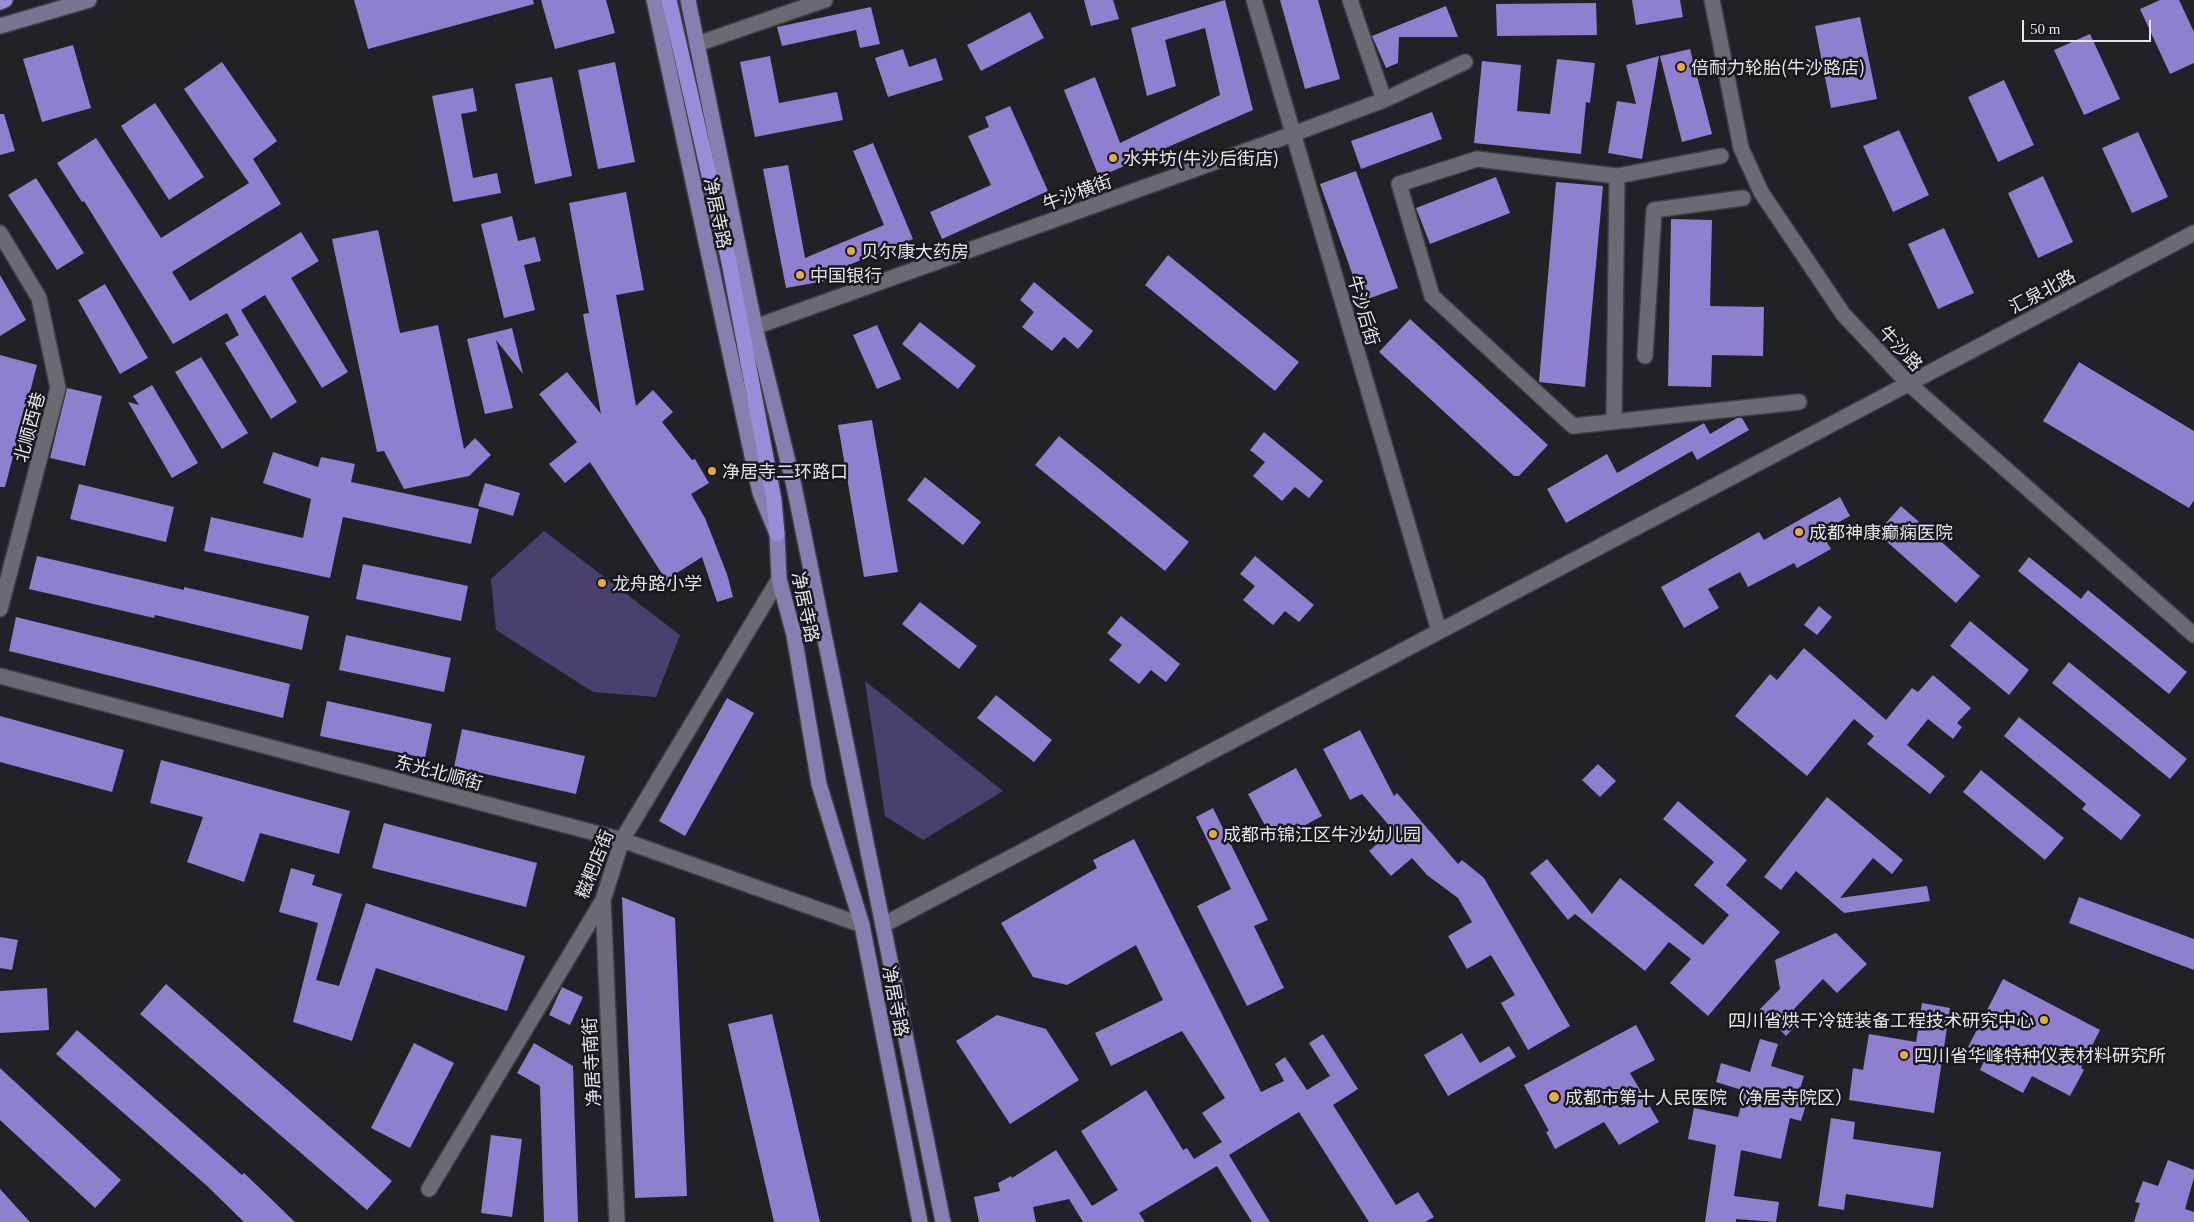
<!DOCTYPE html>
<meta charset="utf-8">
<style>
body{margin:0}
#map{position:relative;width:2194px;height:1222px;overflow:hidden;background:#222127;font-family:Georgia,serif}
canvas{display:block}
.scale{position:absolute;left:2022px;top:20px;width:129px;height:22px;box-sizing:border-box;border:2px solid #e5e4e9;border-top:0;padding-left:6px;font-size:15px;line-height:18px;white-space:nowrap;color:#e5e4e9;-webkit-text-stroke:4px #18171e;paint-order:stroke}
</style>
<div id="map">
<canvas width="2194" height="1222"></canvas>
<div class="scale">50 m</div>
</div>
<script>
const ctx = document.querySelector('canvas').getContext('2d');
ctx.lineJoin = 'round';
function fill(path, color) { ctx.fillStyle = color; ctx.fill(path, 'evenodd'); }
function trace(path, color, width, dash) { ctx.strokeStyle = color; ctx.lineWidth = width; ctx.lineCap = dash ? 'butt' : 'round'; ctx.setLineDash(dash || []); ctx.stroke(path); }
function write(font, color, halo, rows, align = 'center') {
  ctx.font = font + ' Georgia,"Noto Sans SC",serif'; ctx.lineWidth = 5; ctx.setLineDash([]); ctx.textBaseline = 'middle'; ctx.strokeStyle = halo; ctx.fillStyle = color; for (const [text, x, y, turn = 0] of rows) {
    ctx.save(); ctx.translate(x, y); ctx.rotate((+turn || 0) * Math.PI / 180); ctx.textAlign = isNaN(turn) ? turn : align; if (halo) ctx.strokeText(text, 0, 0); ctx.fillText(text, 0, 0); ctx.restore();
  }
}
fill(new Path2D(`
 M544,531L680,635L656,697L593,692L496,630L491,579Z
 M865,681L1003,791L923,840L885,816Z`), '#4a3f6f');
fill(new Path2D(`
 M354,0H533L534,4L368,49Z
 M541,0H606L615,33L555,49Z
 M1084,0H1113L1119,19L1091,26Z
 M1225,0L1253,110L1099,177L1064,90L1095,77L1120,143L1220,95L1205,28L1165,40L1176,86L1147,96L1131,28Z
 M1280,0H1318L1340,79L1305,89Z
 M1632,0H1680L1683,17L1636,25Z
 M2160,0H2179L2194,32V63L2170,74L2140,9Z
 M1596,3L1597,35L1497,36L1496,4Z
 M1446,6L1458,37H1399L1398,63L1386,68L1372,36Z
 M871,7L880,44L860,48L856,30L782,46L777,27Z
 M1030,12L1044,38L981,71L967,45Z
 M1860,17L1877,99L1831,108L1815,26Z
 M2090,34L2120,99L2084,115L2054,50Z
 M73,45L91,108L42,122L23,59Z
 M903,49L909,67L936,58L943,80L888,97L875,58Z
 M1690,49L1712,134L1682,142L1660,56Z
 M770,56L779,103L837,92L843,120L755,137L740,62Z
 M1659,56L1642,159L1608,153L1617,101L1636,104L1626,65Z
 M1557,59L1595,63L1590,103L1586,102L1581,154L1474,143L1482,61L1521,65L1517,111L1550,114Z
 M222,62L277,141L253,159L281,204L172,272L190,301L301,232L319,261L291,278L348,372L322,388L265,295L241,310L297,402L271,419L225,343L239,335L227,313L173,344L84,201L82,202L57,163L96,138L161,238L249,183L184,89Z
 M615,62L635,162L598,169L578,70Z
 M552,77L572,176L535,184L515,84Z
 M2004,80L2034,145L1998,162L1968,97Z
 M473,88L477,111L461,114L473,178L497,173L501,193L453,202L432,96Z
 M155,103L204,177L169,200L121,126Z
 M1010,106L1048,191L942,239L930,212L991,185L968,136L989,127L985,117Z
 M1432,112L1442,139L1361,169L1351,141Z
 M0,114H4L15,151L0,155Z
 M1899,130L1929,195L1893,212L1863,146Z
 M2138,132L2168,197L2132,213L2102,148Z
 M873,143L913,239L824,275L825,281L786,288L763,169L788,165L805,258L884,225L853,151Z
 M1356,171L1398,288L1362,301L1320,184Z
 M2043,176L2073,242L2038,258L2008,193Z
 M1496,177L1510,213L1430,244L1416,208Z
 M36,178L84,253L57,270L8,195Z
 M1556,182L1603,186L1585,387L1539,382Z
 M626,192L644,290L616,295L636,406L653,390L673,412L662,422L692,460L695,459L709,483L691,494L705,518L727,574L733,597L717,602L702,557L666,580L590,462L565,483L549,464L577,442L539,394L567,372L601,414L583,314L589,313L569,203Z
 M512,216L518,241L535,237L541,261L524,265L535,310L504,318L481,224Z
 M1671,219L1712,220L1710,306L1764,307L1763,356L1712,355L1711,387L1668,386Z
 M1944,228L1974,293L1938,309L1908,244Z
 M378,230L400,333L438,325L464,449L475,438L491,455L469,476L404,489L384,451L377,452L332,239Z
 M1168,255L1299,362L1275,391L1145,285Z
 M0,275L26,320L0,336Z
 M1034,282L1093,331L1078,349L1064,337L1052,351L1022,327L1034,312L1020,300Z
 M105,284L148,358L120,374L78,300Z
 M1410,319L1548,445L1519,476H1514L1379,352Z
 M920,322L976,366L958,389L902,344Z
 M877,325L901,379L877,389L853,335Z
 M512,328L523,374L496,340L513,408L485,414L467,339Z
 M0,355L37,365L5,487H0Z
 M201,357L248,433L222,449L175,372Z
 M2079,362L2194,431V500L2189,508L2043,421Z
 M152,385L198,463L172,478L128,402L139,405L133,396Z
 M67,388L102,396L85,466L50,458Z
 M1737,418H1742L1749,430L1697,460L1692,451L1566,523L1547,489L1607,454L1617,473L1704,423L1710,434Z
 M872,420L898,572L864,577L838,425Z
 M1264,432L1323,481L1309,498L1295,487L1282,501L1253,476L1265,462L1250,450Z
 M1059,436L1189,542L1165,571L1035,465Z
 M273,452L318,467L321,457L355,464L351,482L479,509L471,544L343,517L330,578L204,551L211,517L303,538L311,499L263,483Z
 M925,477L981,522L963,545L907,500Z
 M485,483L520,493L513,516L478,506Z
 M79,484L174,507L166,542L70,519Z
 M1840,497L1850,516L1821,532L1831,549L1797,568L1794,563L1748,587L1740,572L1708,589L1719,608L1684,628L1661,587L1759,532L1764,540Z
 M1901,506L1980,576L1956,603L1877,533Z
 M37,556L184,590V587L309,616L302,650L155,615L154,618L29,589Z
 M1255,556L1314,605L1299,622L1285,611L1273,625L1243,600L1255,586L1240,574Z
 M2029,557L2081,599L2088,590L2187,672L2169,694L2018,571Z
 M363,564L468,586L461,621L356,599Z
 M920,602L977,646L959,669L902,624Z
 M1819,606L1832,617L1817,635L1804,625Z
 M1121,616L1180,664L1166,682L1151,670L1139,684L1109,660L1122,645L1107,633Z
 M16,617L290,684L283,718L9,651Z
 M1970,621L2029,670L2009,695L1950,646Z
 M346,635L451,658L444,692L339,670Z
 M1804,648L1886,720L1912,688L1918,692L1933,675L1971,708L1957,723L1962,727L1953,739L1928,719L1907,745L1945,776L1930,794L1867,744L1874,736L1854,719L1807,776L1735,716L1770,674L1777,680Z
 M2069,662L2187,759L2170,779L2052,683Z
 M996,695L1052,740L1034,762L977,718Z
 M727,698L754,713L685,836L659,821Z
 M327,701L432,724L425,758L320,736Z
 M0,716L124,750L112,792L0,762Z
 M2019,717L2141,815L2121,840L2082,809L2086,804L2004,736Z
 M462,729L585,756L576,794L454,767Z
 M1360,730L1394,796L1397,793L1458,864L1462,860L1484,878L1570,1026L1528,1050L1501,1003L1515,995L1491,955L1467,969L1448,936L1472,922L1458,898L1427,875L1412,858L1391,876L1369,851L1393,830L1362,794L1350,800L1323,749Z
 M161,760L350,811L339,854L260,833L244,882L187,862L203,817L150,803Z
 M1598,764L1616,781L1600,797L1582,780Z
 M1296,768L1322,816L1274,842L1248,794Z
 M1981,770L2064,838L2045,860L1963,792Z
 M1827,797L1903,860L1892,874L1873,858L1840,898L1927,886L1930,901L1844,913L1796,871L1781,890L1764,877Z
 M1678,801L1747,860L1726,885L1780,932L1708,1016L1670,983L1691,959L1669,942L1645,971L1575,914L1568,920L1530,873L1547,859L1592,914L1620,878L1703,945L1729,915L1694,885L1714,862L1663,819Z
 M1213,808L1268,920L1254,926L1284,988L1247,1006L1197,906L1231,889L1196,817Z
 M384,823L537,863L526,907L372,868Z
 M1134,839L1261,1092L1284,1081L1275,1064L1285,1057L1307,1090L1330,1076L1309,1043L1323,1034L1358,1089L1333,1105L1396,1205L1418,1192L1434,1217L1425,1222H1369L1299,1112L1229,1155L1270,1222H1252L1217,1166L1139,1213L1145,1222H1083L1069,1199L1033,1207L1036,1222H979L974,1197L1000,1191L998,1183L1011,1176L1012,1178L1056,1150L1092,1206L1118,1190L1081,1131L1146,1090L1183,1150L1187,1148L1194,1159L1222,1142L1202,1113L1225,1098L1182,1031L1111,1066L1095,1033L1163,1000L1136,945L1067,985L1033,977L1001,923L1097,868L1093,860Z
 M291,868L315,875L312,885L342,894L316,980L339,986L366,903L525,956L507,1011L376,968L352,1041L293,1022L318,923L279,912Z
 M622,897L675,918L687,1196L635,1198Z
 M2079,897L2194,939V970L2069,923Z
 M1836,933L1867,964L1837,993L1823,979L1794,1009L1803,1018L1786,1036L1760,1009L1780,989L1775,960Z
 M0,937L18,940L12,970L0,968Z
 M2003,979L2100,1030L2081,1068L2084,1070L2070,1096L2032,1076L2023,1093L1980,1070L1986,1057L1968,1047Z
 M166,984L392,1181L367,1210L140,1014Z
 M562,987L583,997L570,1025L549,1015Z
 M47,988L49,1030L0,1033V991Z
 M1922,1003L1950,1008L1934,1113L1849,1100L1853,1068L1863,1070L1869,1034L1916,1042Z
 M772,1014L820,1222H774L728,1024Z
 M997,1015L1046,1029L1079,1080L1010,1124L956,1041Z
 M1636,1025L1655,1060L1630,1073L1659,1122L1619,1145L1604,1122L1555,1149L1546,1132L1549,1131L1524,1085Z
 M77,1030L242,1175L244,1173L295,1222H244L206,1185L56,1054Z
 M1462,1033L1480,1063L1509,1046L1516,1057L1448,1096L1424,1055Z
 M1760,1039L1778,1044L1771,1066L1804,1076L1798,1095L1808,1098L1801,1121L1790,1118L1781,1159L1741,1150L1734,1196L1779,1202L1776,1222L1736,1219V1222H1705L1716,1145L1688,1139L1694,1108L1738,1117L1745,1091L1716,1082L1721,1063L1750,1072Z
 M414,1043L454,1063L410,1148L371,1128Z
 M534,1043L573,1066L578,1222H544L540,1086L517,1073Z
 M0,1068L121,1180L95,1208L0,1120Z
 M1831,1118L1855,1122L1853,1139L1941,1152L1933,1208L1846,1194L1844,1210L1818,1206Z
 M491,1135L522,1139L512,1217L481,1213Z
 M2168,1160L2194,1170V1178L2185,1209L2194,1212V1222H2134L2140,1203L2135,1202L2143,1181L2158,1186Z
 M0,1189L30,1222H0Z`), '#917ece');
const street = new Path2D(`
 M1254,0L1439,631
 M1350,0L1384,100
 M1712,0L1741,148L1761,192L1843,314L1908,383L2194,635
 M697,44L825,0
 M1721,156L1617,176L1477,159L1399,184L1432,296L1573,426L1799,402
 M0,233L39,298L58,388L0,609
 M755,327L1293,134L1384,100L1465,62
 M1645,356L1654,210L1743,198
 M1614,421L1617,176
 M0,676L622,840L862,925
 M603,900L617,1222
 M883,925L2194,233
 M429,1189L603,900L622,840L779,579`);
const secondary = new Path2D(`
 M0,26L89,0`);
const primary = new Path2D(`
 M654,0L760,493L777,534L779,579L794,635L819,784L862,925L920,1222
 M688,0L755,327L794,486L943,1222`);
const highway = new Path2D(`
 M669,0L729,262L774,500L777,534
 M0,2L5,0`);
trace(street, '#3f3e44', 18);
trace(secondary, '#3f3e44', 18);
trace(primary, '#3f3e44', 18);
trace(highway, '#3f3e44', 18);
trace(street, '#6b6a72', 15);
trace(secondary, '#7a7491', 15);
trace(primary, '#887eaf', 15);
trace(highway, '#9c8bd8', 15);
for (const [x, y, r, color] of [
 [1681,67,5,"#e3ae35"],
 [1113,158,5,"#e3ae35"],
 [851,251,5,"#e3ae35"],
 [800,275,5,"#e3ae35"],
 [712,471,5,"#e3ae35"],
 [1799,532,5,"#e3ae35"],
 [602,583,5,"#e3ae35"],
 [1213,834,5,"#e3ae35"],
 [2044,1020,5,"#e3ae35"],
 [1904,1055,5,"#e3ae35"],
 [1554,1097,6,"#e3ae35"]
]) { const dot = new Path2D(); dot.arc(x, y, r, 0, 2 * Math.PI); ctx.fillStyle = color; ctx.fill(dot); trace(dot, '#18171e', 2); }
write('18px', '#e5e4e9', '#18171e', [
 ["倍耐力轮胎(牛沙路店)",1691,67],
 ["水井坊(牛沙后街店)",1123,158],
 ["贝尔康大药房",861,251],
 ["中国银行",810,275],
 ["净居寺二环路口",722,471],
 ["成都神康癫痫医院",1809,532],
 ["龙舟路小学",612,583],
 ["成都市锦江区牛沙幼儿园",1223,834],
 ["四川省烘干冷链装备工程技术研究中心",2034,1020,"right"],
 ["四川省华峰特种仪表材料研究所",1914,1055],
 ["成都市第十人民医院（净居寺院区）",1565,1097]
], 'left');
write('18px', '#e5e4e9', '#18171e', [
 ["牛沙横街",1077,192,-20],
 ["净居寺路",718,213,78],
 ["汇泉北路",2042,291,-28],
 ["牛沙后街",1364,310,74],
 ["牛沙路",1901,348,47],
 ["北顺西巷",29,427,-75],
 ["净居寺路",806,607,78],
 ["东光北顺街",439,772,15],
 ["糍粑店街",594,864,-68],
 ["净居寺路",896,1001,79],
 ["净居寺南街",591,1062,-93]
]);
</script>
